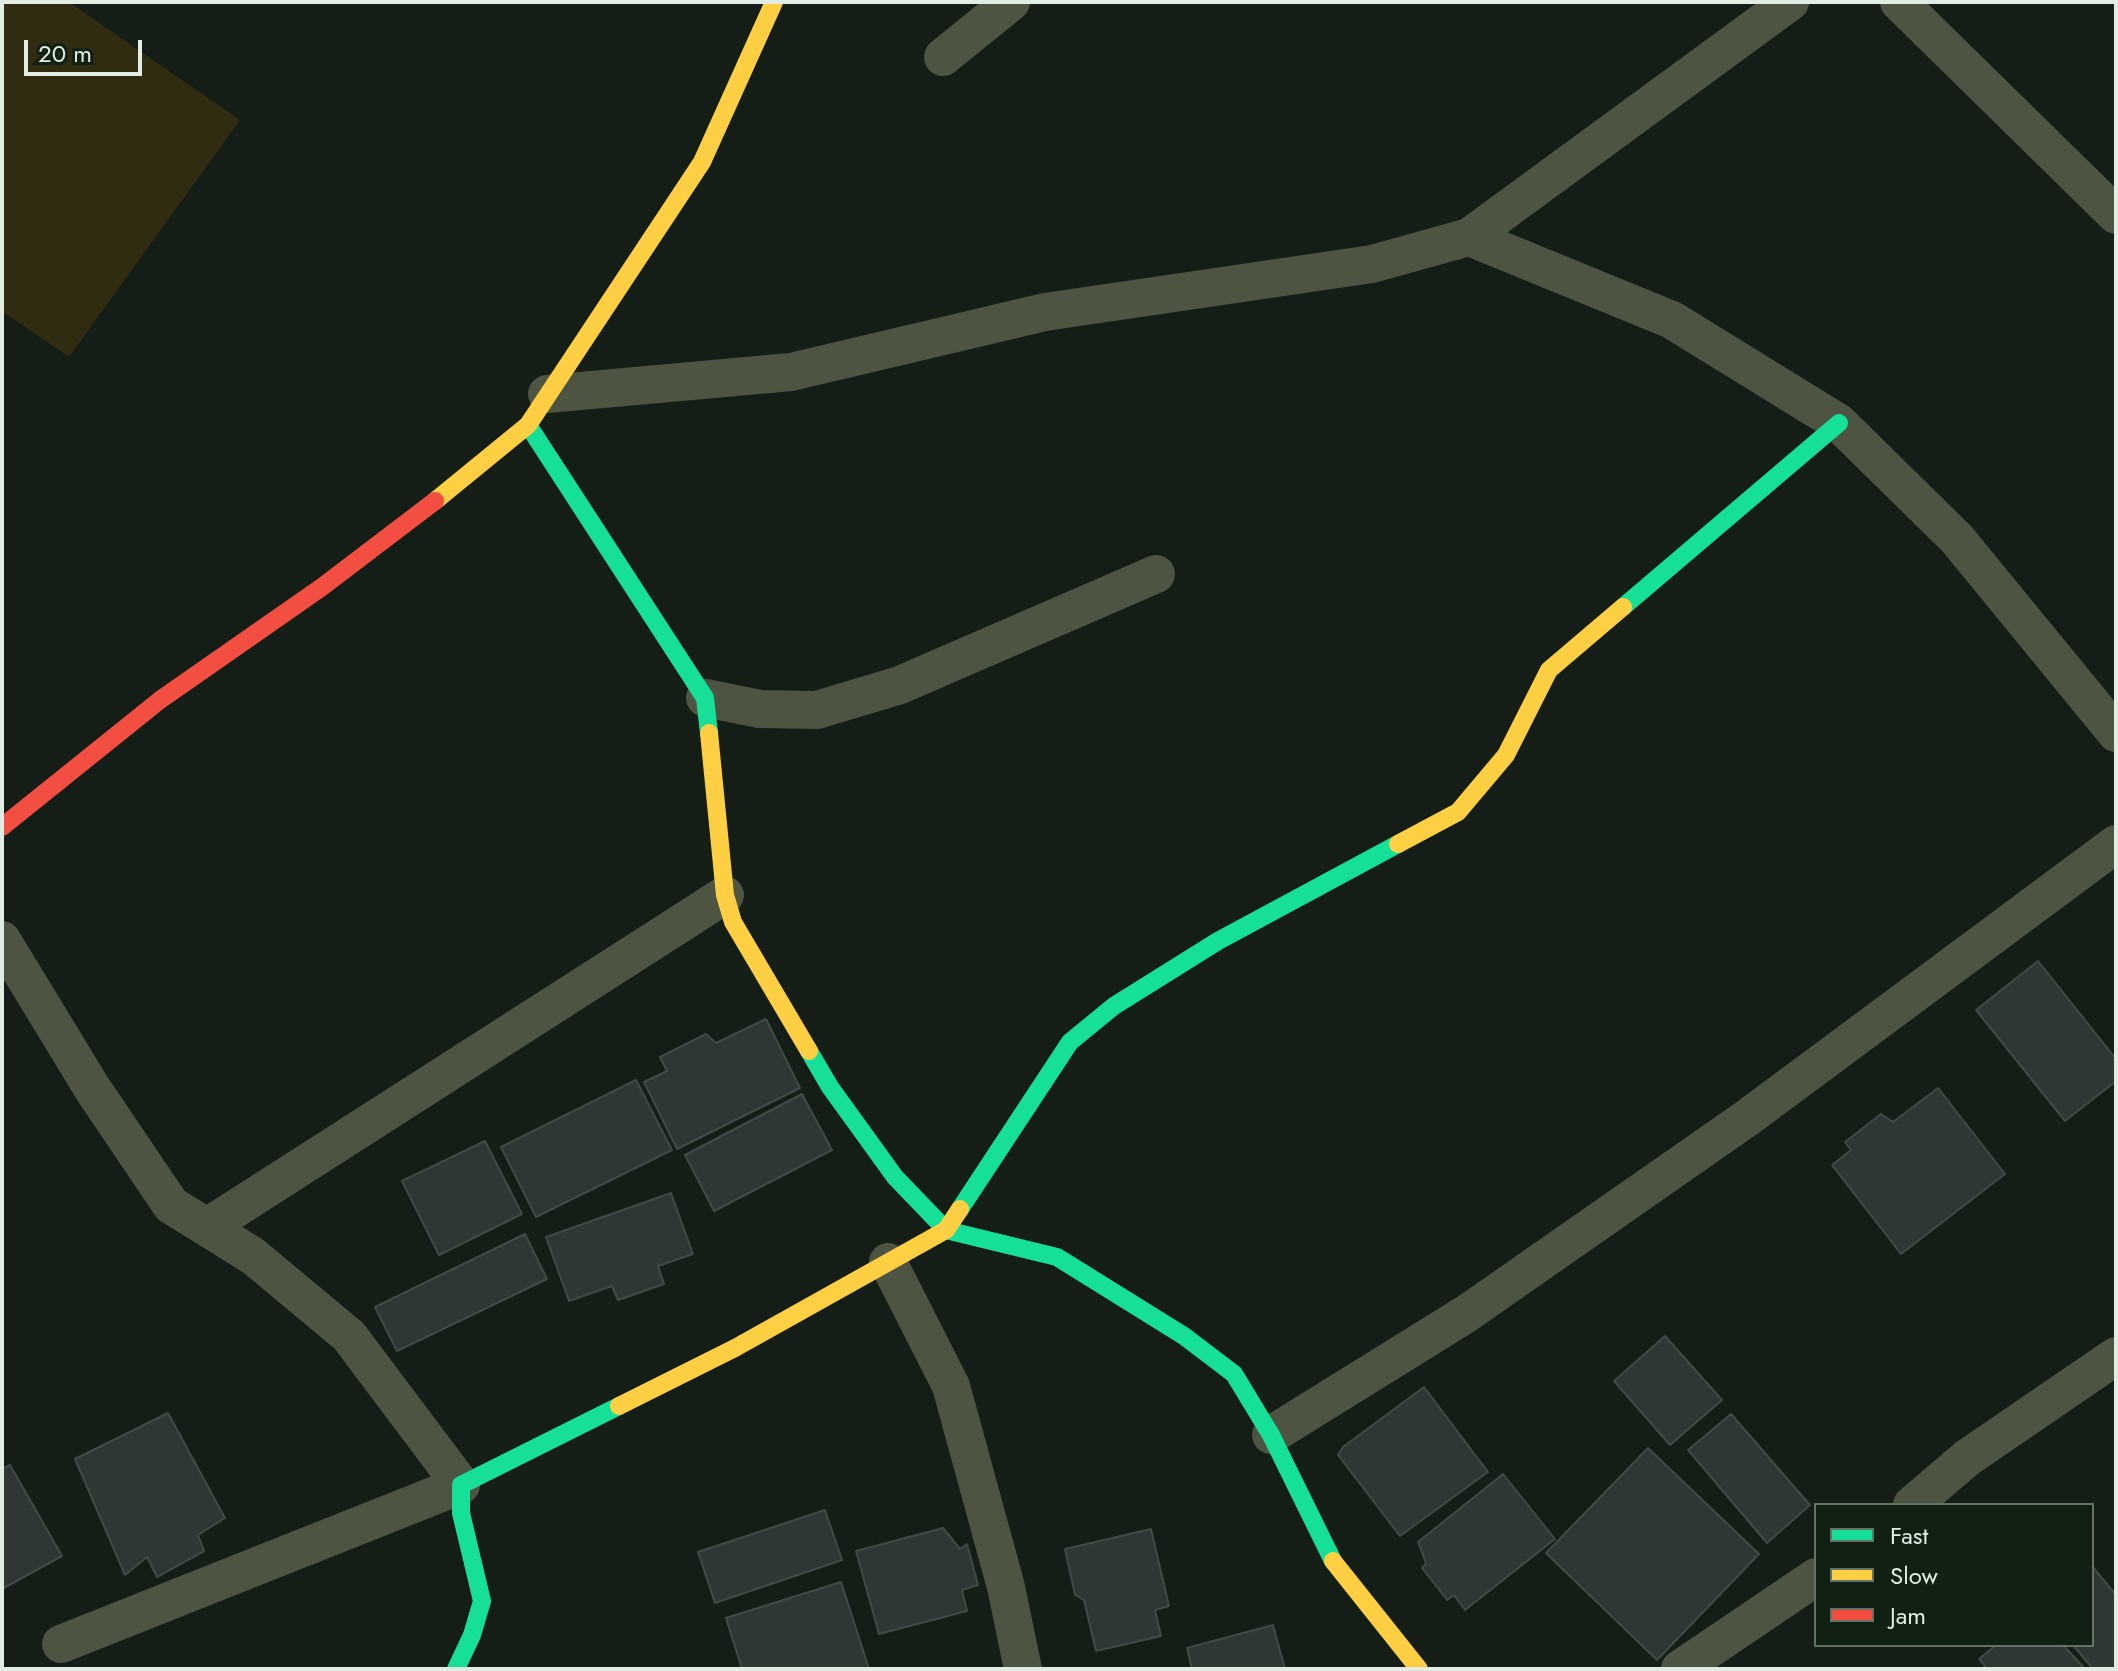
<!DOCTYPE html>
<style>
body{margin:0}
#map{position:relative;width:2118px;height:1671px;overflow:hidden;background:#141d16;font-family:Jost,sans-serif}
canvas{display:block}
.frame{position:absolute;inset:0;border:4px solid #e1ece3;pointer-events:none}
.legend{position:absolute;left:1814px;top:1503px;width:280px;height:144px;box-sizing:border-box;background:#102113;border:2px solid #647266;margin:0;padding:10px 14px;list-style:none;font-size:24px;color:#e1ece3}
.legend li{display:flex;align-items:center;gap:16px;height:40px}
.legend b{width:40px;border:2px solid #647266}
.scale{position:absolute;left:24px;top:40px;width:118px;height:36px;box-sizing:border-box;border:4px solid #e1ece3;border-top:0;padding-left:10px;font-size:24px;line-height:28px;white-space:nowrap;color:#e1ece3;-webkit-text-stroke:6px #102113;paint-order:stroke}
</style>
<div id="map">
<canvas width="2118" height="1671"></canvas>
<div class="frame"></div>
<ul class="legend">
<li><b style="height:10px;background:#16e098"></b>Fast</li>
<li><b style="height:10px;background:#ffcf43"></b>Slow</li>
<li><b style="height:10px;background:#f24e42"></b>Jam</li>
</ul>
<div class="scale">20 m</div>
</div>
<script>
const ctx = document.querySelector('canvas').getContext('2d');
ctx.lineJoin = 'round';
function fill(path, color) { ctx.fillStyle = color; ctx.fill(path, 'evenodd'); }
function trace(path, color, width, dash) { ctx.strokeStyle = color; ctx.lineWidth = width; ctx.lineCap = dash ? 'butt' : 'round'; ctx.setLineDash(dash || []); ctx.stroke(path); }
fill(new Path2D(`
 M2,2H69L240,120L69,357L2,311Z`), '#312b11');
const building = new Path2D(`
 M2038,961L2116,1059V1081L2065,1121L1976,1010Z
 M766,1019L800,1088L677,1149L644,1082L667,1071L660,1057L706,1034L716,1043Z
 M636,1080L672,1150L536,1217L501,1147Z
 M1938,1088L2005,1174L1901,1254L1832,1165L1851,1150L1845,1142L1881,1114L1893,1122Z
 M802,1094L832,1150L714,1211L685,1155Z
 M485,1141L522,1214L439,1255L402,1181Z
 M671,1193L693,1254L658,1266L664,1284L618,1300L612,1286L569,1301L546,1237Z
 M525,1234L547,1279L397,1351L375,1307Z
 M1665,1336L1722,1400L1670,1445L1614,1381Z
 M1424,1387L1488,1472L1400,1536L1338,1455L1343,1447Z
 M168,1413L225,1518L198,1535L204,1551L157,1577L147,1557L125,1575L75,1459Z
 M1731,1414L1810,1505L1767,1543L1688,1450Z
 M1648,1448L1759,1554L1657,1660L1546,1553Z
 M10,1465L62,1556L2,1589V1469Z
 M1503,1474L1555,1539L1465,1610L1454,1595L1447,1600L1422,1568L1426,1563L1418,1542Z
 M825,1510L842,1560L715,1603L698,1552Z
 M943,1528L960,1549L967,1544L978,1585L962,1590L967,1611L879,1634L856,1551Z
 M1151,1529L1169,1606L1155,1610L1161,1636L1096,1651L1084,1600L1075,1595L1065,1549Z
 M2092,1566L2116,1595V1669H2093L2073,1645H2092Z
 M841,1582L869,1669H742L726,1618Z
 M1273,1625L1285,1669H1192L1187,1648Z
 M1996,1645H2063L2085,1669H1987L1979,1659Z`);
fill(building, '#2e3733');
trace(building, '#414b46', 2);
trace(new Path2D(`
 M1899,2L2116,215
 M943,57L1011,2
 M1469,237L1672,320L1839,423L1957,539L2116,733
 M547,394L791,372L1045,312L1372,264L1469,237L1790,2
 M705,698L760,709L817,710L900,685L1156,574
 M2,940L92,1088L171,1205L253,1256L349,1336L461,1485L61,1644
 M207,1227L725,895
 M888,1262L951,1386L1006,1587L1023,1669
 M1271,1435L1466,1314L1747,1118L2116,844
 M1912,1505L1967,1458L2116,1356
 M1680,1669L1816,1577`), '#4d5442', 38);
trace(new Path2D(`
 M528,425L705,698L709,733
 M1623,607L1839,423
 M809,1051L830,1087L895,1177L946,1230L1057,1257L1184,1336L1234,1374L1271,1435L1333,1561
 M960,1209L1070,1042L1114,1006L1218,941L1398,844
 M456,1669L472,1635L482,1601L461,1513V1485L619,1406`), '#16e098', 18);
trace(new Path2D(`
 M435,501L528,425L702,162L774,2
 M709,733L725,895L733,922L809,1051
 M1398,844L1458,812L1506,755L1549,670L1623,607
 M619,1406L735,1348L946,1230L960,1209
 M1333,1561L1419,1669`), '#ffcf43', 18);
trace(new Path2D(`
 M2,827L160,700L322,587L435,501`), '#f24e42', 18);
</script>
